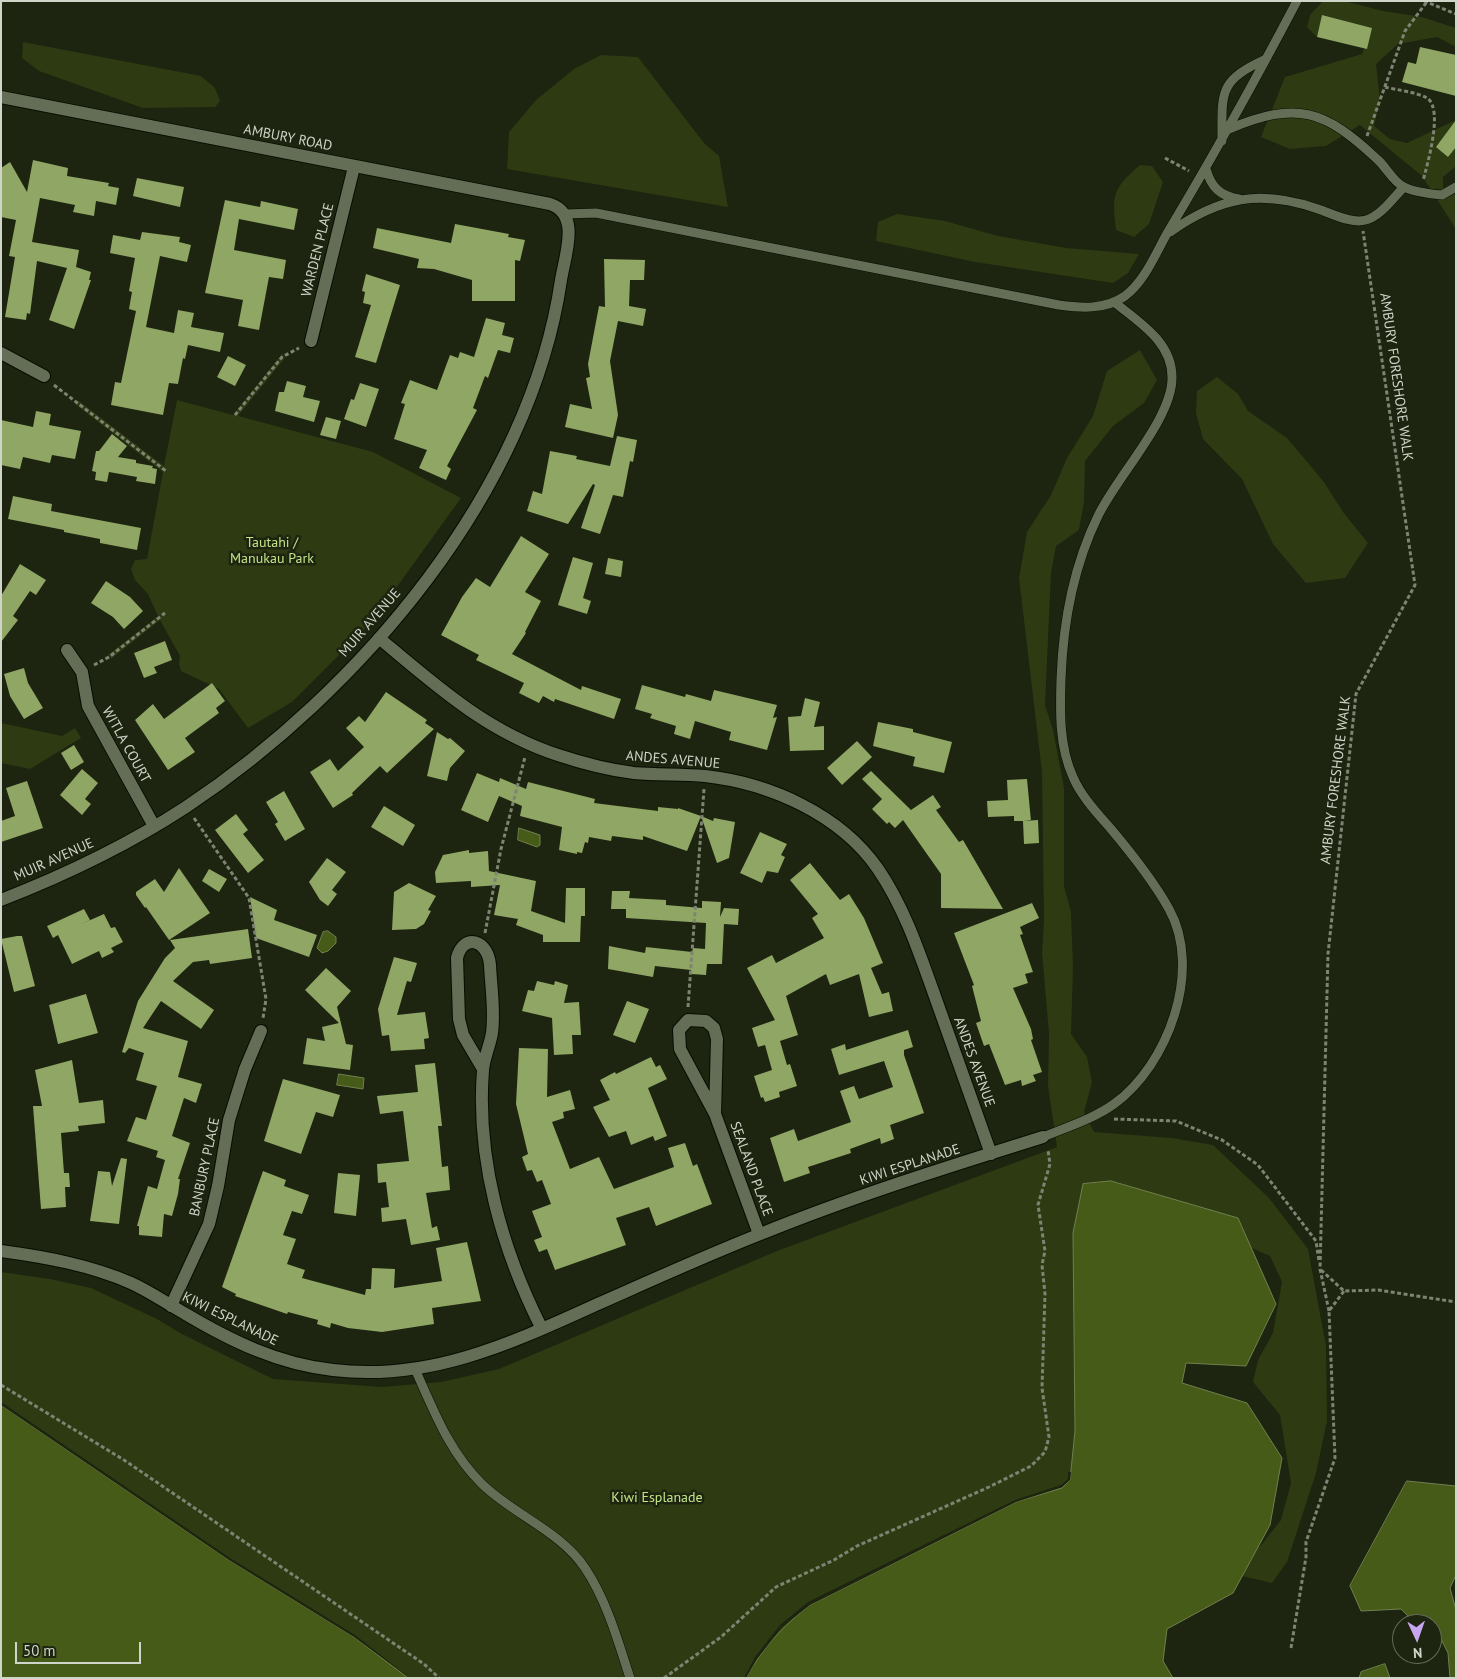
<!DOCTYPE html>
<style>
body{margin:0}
#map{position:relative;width:1457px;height:1679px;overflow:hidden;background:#1d240f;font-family:"PT Sans",sans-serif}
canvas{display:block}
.frame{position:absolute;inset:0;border:2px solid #cfd5c8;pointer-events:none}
.north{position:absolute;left:1392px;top:1614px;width:50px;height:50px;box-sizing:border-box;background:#1d240f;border:1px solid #646b59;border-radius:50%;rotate:177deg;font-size:14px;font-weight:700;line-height:20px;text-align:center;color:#cfd5c8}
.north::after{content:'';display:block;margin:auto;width:18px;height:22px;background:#c7a6ef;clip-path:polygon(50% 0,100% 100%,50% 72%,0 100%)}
.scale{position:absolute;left:15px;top:1642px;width:126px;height:22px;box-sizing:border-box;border:2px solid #cfd5c8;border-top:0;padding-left:6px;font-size:15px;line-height:18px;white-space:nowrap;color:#cfd5c8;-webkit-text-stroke:4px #1d240f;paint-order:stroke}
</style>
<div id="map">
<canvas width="1457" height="1679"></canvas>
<div class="frame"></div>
<div class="north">N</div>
<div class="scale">50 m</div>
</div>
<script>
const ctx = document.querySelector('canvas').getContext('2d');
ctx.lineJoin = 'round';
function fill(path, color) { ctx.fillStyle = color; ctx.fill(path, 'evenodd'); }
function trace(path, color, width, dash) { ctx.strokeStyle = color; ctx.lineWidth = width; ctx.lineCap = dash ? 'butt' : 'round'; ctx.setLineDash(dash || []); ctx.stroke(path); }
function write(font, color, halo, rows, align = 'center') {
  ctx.font = font + ' "PT Sans",sans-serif'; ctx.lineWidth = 5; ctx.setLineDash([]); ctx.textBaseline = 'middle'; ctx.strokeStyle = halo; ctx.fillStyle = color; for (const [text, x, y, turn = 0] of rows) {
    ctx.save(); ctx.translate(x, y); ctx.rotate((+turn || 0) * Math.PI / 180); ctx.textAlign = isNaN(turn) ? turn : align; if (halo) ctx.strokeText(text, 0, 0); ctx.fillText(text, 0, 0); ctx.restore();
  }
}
fill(new Path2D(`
 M1323,1H1344L1383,11L1422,17L1456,28V47L1437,37L1398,44L1376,64L1380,100L1374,126L1390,139L1407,143L1456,120V166L1443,177V188L1456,195V229L1422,176L1360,125L1326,146L1290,149L1261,137L1285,77L1362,54L1372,28L1323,15L1317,37L1307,27L1310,15Z
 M23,42L201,76L215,88L220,101L215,107L143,108L39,71L22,58Z
 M601,55L638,57L704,143L719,156L728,207L507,169L509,132L536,100L574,69Z
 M1140,165L1152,166L1163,182L1149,224L1134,237L1116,230C1112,195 1112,189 1140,165Z
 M897,214L945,221L998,236L1066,248L1139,254L1128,273L1113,283L975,262L876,241L878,222Z
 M1140,350L1157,380L1144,403L1113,426L1085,461L1084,502L1079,530L1056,546L1051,573L1045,705L1053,730L1064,788V886L1071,912L1073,967L1071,1034L1087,1057L1092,1082L1084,1112L1094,1132L1172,1138L1213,1145L1269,1198L1308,1249L1326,1346L1327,1421L1316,1473L1287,1562L1272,1583L1242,1576L1233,1593L1167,1629L1163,1661L1173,1678H1V1272L50,1279L91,1288L157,1319L182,1334L273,1379L382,1387L441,1382L499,1369L777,1251L1057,1147L1048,1086L1049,1033L1042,953L1044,921L1042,772L1019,578L1027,532L1051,495L1067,458L1093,416L1107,371ZM1252,1248L1270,1256L1282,1282L1273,1333L1258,1360L1253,1382L1280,1415L1291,1483L1281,1520L1258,1549L1270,1525L1282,1458L1247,1403L1182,1383L1186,1363L1246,1366L1276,1304Z
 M282,354L285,358L238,416L373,452L461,498L370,624L292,702L248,728L219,689L181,671L179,664L180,656L160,620L111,659L108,655L158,616L148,594L135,580L131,569L135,560L147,559L163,472L75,404L79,401L164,466L177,400L233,415Z
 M1217,377L1238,394L1248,411L1287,438L1324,482L1343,512L1368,543L1345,578L1306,583L1273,544L1242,479L1203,439L1196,413L1197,391Z
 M1,723L62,736L75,728L81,738L30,769L1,763Z`), '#2e3a12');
const water = new Path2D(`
 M519,828L540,835V845L537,847L518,840Z
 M328,931L336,937V943L328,951L322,953L317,948L323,932Z
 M339,1074L364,1078L363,1089L337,1085Z
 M1111,1181L1238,1218L1276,1304L1246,1366L1186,1363L1182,1383L1247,1403L1282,1458L1270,1525L1233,1593L1167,1629L1163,1661L1173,1678H746C763,1647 782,1627 810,1605L1016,1502L1062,1488L1070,1480L1075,1431L1073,1233L1083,1184Z
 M1,1405L229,1560L354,1637L408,1678H1Z
 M1407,1481L1456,1486V1575L1450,1588L1456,1610V1678H1450L1448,1653L1438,1633H1432V1624H1416L1401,1609L1361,1611L1350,1586Z
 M1385,1664L1390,1678H1359L1361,1672Z`);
fill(water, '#475b19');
trace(water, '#70804e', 1);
fill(new Path2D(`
 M1,1402L230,1558L355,1635L410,1678L354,1637L229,1560L1,1405Z
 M1068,1472H1071L1070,1480L1062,1487L1016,1502L810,1605L782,1627L757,1659L746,1678H744L755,1657L780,1625L808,1602L1015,1500L1061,1485L1068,1479Z`), '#1d240f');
fill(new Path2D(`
 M1322,15L1372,28L1367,49L1317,37Z
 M1420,47L1456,55V96L1402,82L1408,62L1416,64Z
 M1456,120V147L1448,157L1436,147Z
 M33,160L68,168L67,176L109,183L108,186L119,188L116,205L96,201L94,216L73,212L75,205L40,198L32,242L79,250L76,267L91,272L89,280H91L74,329L49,320L67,268L37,261L30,314L27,313L26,320L5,317L15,257L9,256L16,220L1,217V168L10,162L27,192Z
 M137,178L184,187L180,207L133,196Z
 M225,200L260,207L261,201L298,209L294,230L239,219L234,250L286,260L283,279L269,277L259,330L238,326L243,300L205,293Z
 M455,224L509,234L508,237L525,240L520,261L515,260V301H472V280L434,269L417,268L419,259L373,248L377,228L451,243Z
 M142,232L180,237L179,242L191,245L187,262L160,256L146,327L174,333L178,310L194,313L191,327L224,333L220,352L188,345L185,359L183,358L178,384L169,383L163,415L111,405L115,382L121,383L136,311L129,309L132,292L129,291L135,258L110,253L113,235L140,240Z
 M604,259L645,260L644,280H630L629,306L646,309L643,326L618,321L610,361L618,415L613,438L565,427L570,404L592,409L586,378L590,377L588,364L599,306L605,307Z
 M366,274L400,285L376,363L355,357L371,305L363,303L365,292L362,291Z
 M486,318L505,323L502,335L514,338L510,353L498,350L488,378L485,376L473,408L477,410L447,466L451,469L446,480L419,468L427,450L394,439L405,404L401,403L410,380L437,390L450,355L458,358L460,352L474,357Z
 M228,356L246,365L235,386L217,377Z
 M287,381L306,386L303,397L320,401L314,422L275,411L279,392H284Z
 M360,383L379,389L366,427L344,419L351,399L354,400Z
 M36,411L51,414L49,425L81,431L75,459L52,455L50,463L23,457L20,469L1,465V420L33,427Z
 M326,417L341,421L336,439L320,435Z
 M112,434L127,446L118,457L136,460V463L153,466L152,468L157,469L155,484L136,481L137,477L109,472L107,482L95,480L96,472L92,471L96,451H99Z
 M617,436L637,440L633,462L630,461L623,497L613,495L600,534L581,528L595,485L593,484L568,524L527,511L533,491L542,494L550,451L577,456L576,459L610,466Z
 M13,496L52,504L51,511L141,528L137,550L100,543V539L64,532V530L8,519Z
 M521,536L549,554L525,592L541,601L525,632L526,633L512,654L581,690L582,686L621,699L614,719L555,699L554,702L543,696L539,703L519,693L524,683L476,660L479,655L441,635L462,597L476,578L490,587Z
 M573,557L593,563L583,598L591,601L587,614L558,605Z
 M608,558L623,561L621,577L605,574Z
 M20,564L46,580L36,595L30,591L13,616L18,620L1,642V596Z
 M106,581L130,597L143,611L124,629L113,617L91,603Z
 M165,641L172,660L154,667L157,673L144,678L134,653Z
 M24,668L28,683L43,708L24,719L10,696L4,674Z
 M212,683L225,701L216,708L219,713L185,738L195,752L168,770L135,720L153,704L164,719Z
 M642,685L685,697L686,694L711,701L714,690L777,705L773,718L777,717L767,750L729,740L731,732L695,721L690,739L674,734L676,726L650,718L652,714L635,709Z
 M386,692L427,720L425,723L434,729L387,773L380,766L352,793L353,795L333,808L310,772L330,759L338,771L364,747L346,728L359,716L365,722Z
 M805,698L820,702L814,727L824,726V750L790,751L788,717L801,716Z
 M878,722L913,729V732L952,742L944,773L913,766L915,757L873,746Z
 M437,732L448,739L450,738L465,751L450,768L447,781L427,776Z
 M857,741L872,757L842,785L827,768Z
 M74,745L84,762L71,770L61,753Z
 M82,769L98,783L85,799L91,804L82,815L60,795Z
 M871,771L911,810L933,795L941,807L936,810L959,842L963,840L1003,909L941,908V874L903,820L895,828L889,822L887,824L872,809L882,799L862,779Z
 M477,773L499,782L500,778L526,789L528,782L595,799L594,803L658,811V807L678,809V808L701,816L687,851L643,836V840L612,836L611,841L589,837L588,843L585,842L582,853L577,852V854L559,850L562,827L520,816L522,806L499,796L488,822L461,810Z
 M1027,779L1031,821H1014V816L988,817L987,801L1008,800L1007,780Z
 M27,781L43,828L1,842V821L15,816L6,788Z
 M284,791L305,829L285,841L275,824L278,822L266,802Z
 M384,806L415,825L403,846L371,827Z
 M236,814L248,830L243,834L264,860L248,873L215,830Z
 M701,816L713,821L714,818L735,822L729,858L717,863Z
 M1038,820L1039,843L1024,844L1023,821Z
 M760,832L787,844L781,855L785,857L778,873L767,871L762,883L740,873Z
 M469,850V853L488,851L489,871L536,881L531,911L565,923L566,888H585V916H581L580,942H543V935L516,925L518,919L494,915L500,885L471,887V881L436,883L435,872L443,855Z
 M327,858L346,872L332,890L337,894L328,906L320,900L309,882Z
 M810,863L840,900L849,894L864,918L883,963L871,968L882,994L889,992L893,1011L869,1017L859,974L830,985L826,974L786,996L798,1035L780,1041L787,1065L790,1064L797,1086L779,1092L780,1097L765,1102L763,1097L761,1098L754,1076L772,1070L765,1045L758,1047L752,1028L775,1020L747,968L772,955L776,963L824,938L812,918L818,914L790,880Z
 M179,868L210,913L169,940L146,907L145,908L136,895V892L155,879L164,892Z
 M209,869L227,879L219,892L202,881Z
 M409,883L436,896L428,910L431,911L424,924L416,929L392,930L394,892Z
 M612,891H630L629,898L666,900V905L702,908V901L721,902L720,917L724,908L739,909L738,925L724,924L722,964H707L706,975L691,974V970L655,966L653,977L608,969L609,946L645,953L646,947L692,952L693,948L705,949L706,923L626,918V909H611Z
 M250,897L277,910L274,920L317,935L309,957L256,938Z
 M1032,903L1039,918L1020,927L1023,934L1020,935L1033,972L1025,974L1028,983L1013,988L1031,1029L1033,1039L1031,1040L1042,1072L1033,1075L1036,1081L1022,1086L1021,1080L1005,1085L989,1044L984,1046L976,1023L981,1021L972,986L974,985L954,933Z
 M84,909L90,920L79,925L104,914L111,928L115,927L123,942L111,948L114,952L102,958L99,951L72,964L58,935L53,938L47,926Z
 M248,929L252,958L210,964L209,960L193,962L173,981L214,1010L201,1029L161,1001L143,1028L188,1041L178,1077L202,1084L196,1103L184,1098L172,1136L190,1143L178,1179H180L178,1194L172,1216L164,1214L162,1237L139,1235V1226H137L148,1186L157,1189L165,1160L156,1157L158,1151L127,1141L136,1117L146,1120L157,1086L136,1080L144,1053L129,1048L125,1053L122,1052L138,1001L165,958L175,948L170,940Z
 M17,936H22L35,986L14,992L1,939Z
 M394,957L417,963L411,982L407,981L397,1015L425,1012L429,1038L424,1039L425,1049L391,1051L389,1035L382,1036L378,1009Z
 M326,968L351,991L337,1007L346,1044L353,1045L350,1070L303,1064L307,1038L325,1041L322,1027L339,1023L305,990Z
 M537,981L554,985L555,981L568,985L564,1003L579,1002L581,1035H572L573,1054L554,1055L552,1018L522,1011L528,990L534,991Z
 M86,994L98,1033L58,1044L49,1005Z
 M627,1001L649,1009L635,1043L613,1035Z
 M908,1030L913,1047L904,1050V1055L924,1113L890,1125L894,1139L881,1144L880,1138L850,1149L851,1153L808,1167L810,1173L784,1182L770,1138L794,1129L798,1141L851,1122L840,1091L854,1086L859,1099L893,1087L884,1061L839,1075L831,1049L845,1044L846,1050Z
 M519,1048L548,1049L547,1097L570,1090L575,1109L563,1112L564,1118L552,1122L570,1169L599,1157L614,1189L674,1167L668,1148L685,1143L693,1166L697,1164L712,1204L656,1226L649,1207L616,1218L626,1245L555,1270L547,1249L539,1252L534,1240L542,1237L532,1211L551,1204L542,1180L537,1182L532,1170L527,1171L522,1157L528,1154L516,1104Z
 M651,1057L656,1067L660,1065L667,1079L648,1088L667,1136L655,1141L653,1136L631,1145L626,1131L609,1137L593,1107L610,1100L600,1080L615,1072L616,1074Z
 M72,1060L79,1103L103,1100L105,1123L78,1126L79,1131L61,1133L64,1173H69L70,1187H65L66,1207L41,1209L33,1106H42L35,1070Z
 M435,1063L442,1126H438L442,1167L448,1166L450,1190L426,1193L432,1228L437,1226L440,1240L411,1245L406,1219L382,1222L381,1208L389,1207L386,1182L378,1183L377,1164L409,1161L403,1111L380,1114L377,1096L418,1092L415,1065Z
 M283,1079L340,1095L333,1117L316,1112L301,1154L264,1141Z
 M121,1158L127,1159L119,1224L90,1221L98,1171L110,1172L112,1186Z
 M263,1171L286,1180L284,1186L309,1195L302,1214L292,1211L283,1235L296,1239L287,1264L305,1270L302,1278L365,1295L366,1289H371L372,1268L395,1269L394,1288L442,1281L436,1248L467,1242L481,1301L432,1308L434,1324L382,1332L348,1328L331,1323L330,1328L317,1324L318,1320L288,1312L287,1314L235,1296L236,1294L222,1287Z
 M338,1173L360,1175L356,1216L334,1213Z`), '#8fa665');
const lane = new Path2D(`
 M1229,129C1297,100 1325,110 1378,160C1386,167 1394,183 1404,187C1414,192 1431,194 1442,195L1456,187
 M1222,141C1222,92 1218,81 1266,59
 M1206,169C1211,187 1220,196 1239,199
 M565,214L596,213L1059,305C1081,308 1105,310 1125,296C1146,280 1156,252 1169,230C1214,155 1256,79 1297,1
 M1170,232C1220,197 1260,189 1318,209C1333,214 1351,224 1366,220C1381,216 1393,198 1404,187
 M1043,1137C1067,1127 1093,1119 1114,1104C1168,1065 1203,970 1169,909C1153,880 1132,854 1111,829C1097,813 1081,796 1073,777C1059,746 1060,712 1061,679C1063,624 1074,565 1098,516C1117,476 1173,418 1172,377C1172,342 1139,322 1114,302
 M415,1369C434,1411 449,1452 482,1484C514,1515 560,1531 585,1568C607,1601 618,1641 630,1678`);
const street = new Path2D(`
 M1,97L550,204C581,214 565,255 561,280C530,492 360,691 186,807C128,845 65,875 1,900
 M311,341L354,167
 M1,353L44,376
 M379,638C435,685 487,732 558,755C582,763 609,770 634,773C658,775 681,774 705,776C769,783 840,814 878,869C906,910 921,958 938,1005C955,1054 973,1104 991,1154
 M67,650L82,672L88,706L154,826
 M483,1069L463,1035L459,1019L457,958C463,933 488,939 490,965C491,987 495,1011 492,1033C490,1045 484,1058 483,1070C476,1159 502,1250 542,1329
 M715,1114L717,1039L714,1028L706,1021L688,1020L679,1030L680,1049L715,1114L759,1234
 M1,1251C45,1257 90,1265 131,1283C149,1291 166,1303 184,1313C231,1341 278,1364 333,1370C430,1382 514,1342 600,1303C652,1280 705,1256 758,1235C851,1197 947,1167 1043,1137
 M171,1306L209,1224L218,1186L229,1120L245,1069L261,1031`);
trace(lane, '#070d00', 10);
trace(street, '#070d00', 14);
trace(new Path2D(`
 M1424,1L1456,14
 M1385,87C1397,90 1416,92 1427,98C1444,109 1427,165 1423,181
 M1367,136L1405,31L1426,3
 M1165,158L1189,171
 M54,385L166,471
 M235,415L282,357L299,348
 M94,665L109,657L165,613
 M194,818L249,898L266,999L263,1018
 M485,933L501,849L525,757
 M688,1007L704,789
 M1114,1119L1176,1121L1222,1140L1258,1165L1316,1241L1319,1261
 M1321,1270L1344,1291L1378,1290L1456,1302
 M1329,1311L1320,1269L1328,954L1356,694L1415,585L1363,231
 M1,1385L124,1460L424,1664L439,1678
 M1291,1648L1306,1557V1542L1335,1458L1329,1311L1344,1291
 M664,1678L721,1637L776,1587L834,1560L857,1546L989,1487L1031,1466L1045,1452L1049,1437L1042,1388L1045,1294L1042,1265L1045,1251L1038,1205L1050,1164L1048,1150`), '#7d8473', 3, [4, 2.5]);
trace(lane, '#646d56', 9);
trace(street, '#646d56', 12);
write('14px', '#cfd5c8', '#1d240f', [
 ["AMBURY ROAD",288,138,11],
 ["WARDEN PLACE",318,250,-76],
 ["AMBURY FORESHORE WALK",1396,377,82],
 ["MUIR AVENUE",370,623,-49],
 ["WITLA COURT",126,745,61],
 ["ANDES AVENUE",673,760,5],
 ["AMBURY FORESHORE WALK",1336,780,-83],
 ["MUIR AVENUE",54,860,-24],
 ["ANDES AVENUE",974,1062,70],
 ["KIWI ESPLANADE",910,1165,-18],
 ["BANBURY PLACE",205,1167,-78],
 ["SEALAND PLACE",751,1169,70],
 ["KIWI ESPLANADE",230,1319,26]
]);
write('14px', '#c3e487', '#1d240f', [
 ["Tautahi /",272,543],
 ["Manukau Park",272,559],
 ["Kiwi Esplanade",657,1498]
]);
</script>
